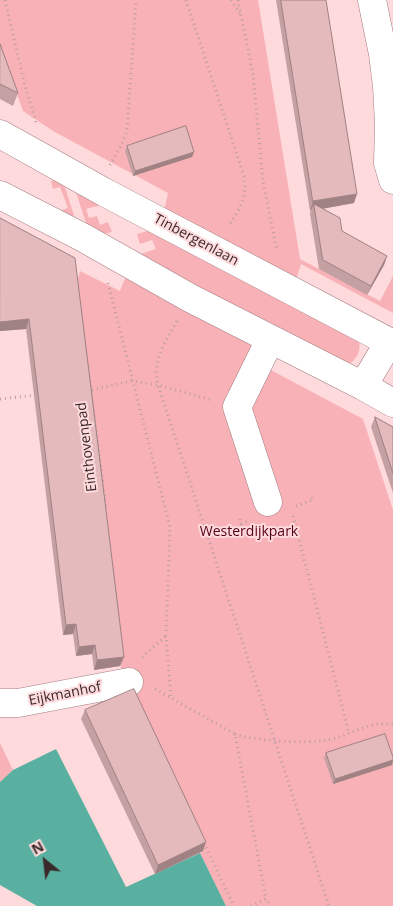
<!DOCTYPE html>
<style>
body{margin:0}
#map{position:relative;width:393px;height:906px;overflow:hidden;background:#fedadc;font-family:"Open Sans",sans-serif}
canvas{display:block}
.north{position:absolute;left:20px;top:836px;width:50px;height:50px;-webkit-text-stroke:4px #fedadc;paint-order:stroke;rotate:331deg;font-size:14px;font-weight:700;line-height:20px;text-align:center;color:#39292a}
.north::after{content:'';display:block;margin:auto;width:18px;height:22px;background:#39292a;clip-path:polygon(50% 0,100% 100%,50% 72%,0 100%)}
</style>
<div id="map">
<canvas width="393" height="906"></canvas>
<div class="north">N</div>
</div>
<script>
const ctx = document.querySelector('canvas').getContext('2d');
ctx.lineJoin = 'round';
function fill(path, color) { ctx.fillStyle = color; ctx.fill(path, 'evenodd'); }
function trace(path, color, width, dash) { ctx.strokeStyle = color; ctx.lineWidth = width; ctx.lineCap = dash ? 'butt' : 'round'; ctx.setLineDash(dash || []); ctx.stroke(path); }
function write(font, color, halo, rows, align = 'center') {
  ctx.font = font + ' "Open Sans",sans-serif'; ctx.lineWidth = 4; ctx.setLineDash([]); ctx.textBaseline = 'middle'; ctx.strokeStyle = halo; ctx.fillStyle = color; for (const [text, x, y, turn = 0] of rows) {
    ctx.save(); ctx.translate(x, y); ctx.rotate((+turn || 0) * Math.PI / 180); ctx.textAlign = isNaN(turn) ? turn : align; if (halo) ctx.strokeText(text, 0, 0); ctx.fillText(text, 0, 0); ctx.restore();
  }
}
fill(new Path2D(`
 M0,0H258L300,259L380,301L393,276V313L301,264L290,298L358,338C362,350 358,359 347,365L278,333L267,368L363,419L393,510V906H226L200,853L203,851L122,676L75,291L80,271L120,291L134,256L156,249L152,240L140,244L137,234L158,228L160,229L168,193L53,131L23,111L0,47Z
 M62,178L77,225L53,213L68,208L60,187L53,189L51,181Z
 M74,186L109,203L86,209L89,218L97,216L100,225L108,222L112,232L97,236L89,232Z
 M0,743L13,770L0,782Z`), '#f8b1b7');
fill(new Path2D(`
 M56,749L126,887L200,853L226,906H37L0,885V782L13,770Z`), '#5ab0a0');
const minor = new Path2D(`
 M372,0L383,54L387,86L389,125L388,163L393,180
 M0,134L104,192L393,344
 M0,195L82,237L190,298L363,386L393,403
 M363,386L389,342
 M268,502L237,407L270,340
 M0,703H18L129,682`);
trace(minor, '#a57d80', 29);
trace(new Path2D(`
 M5,0L25,86L36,122
 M186,0L244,176C248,198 240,207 229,226
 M231,0L240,14
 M238,0L253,74L263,182L277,251
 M110,165L121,146L127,131L136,0
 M108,283L170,527L166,636L171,698
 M177,321C165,343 152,359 158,385L329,906
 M88,366L106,508
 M92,390L131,381L158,385L212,400
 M0,399L38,395
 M296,506L313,500L311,495
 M293,516L349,733
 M240,519L241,524L247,522
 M142,657L166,636
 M155,689L235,734L266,899
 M235,734C252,741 308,744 327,740C348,737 371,719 393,725
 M204,843L234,906
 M251,906L266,899L271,906`), '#bc9ea0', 3, [1, 4]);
trace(minor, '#fff', 28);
fill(new Path2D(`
 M276,0H326L354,203L322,209L342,231L387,256L384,265L367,295L319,269L310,214L311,210L310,211Z
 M0,44L18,93L13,106L0,99Z
 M127,146L194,152L192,157L133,176L125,151Z
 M0,218L75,258L124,657L120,666L94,670L92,654L76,656L73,634L63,635L26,329L0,331Z
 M375,417L393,427V493L371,427Z
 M85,710L203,851L155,874L81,719Z
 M326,753L393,757V762L392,765L333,784L324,758Z`), '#c4a0a3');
fill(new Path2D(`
 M194,152L192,157L133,176L135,171Z
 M357,194L354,203L315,210L314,204L311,210L310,211L313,201Z
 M387,256L384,265L367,295L371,286Z
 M29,319L26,329L0,331V322Z
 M76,624L73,634L63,635L66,625Z
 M95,645L92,654L76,656L79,647Z
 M124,657L120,666L94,670L97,660Z
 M393,760L392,765L333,784L335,779Z
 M206,842L203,851L155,874L158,865Z`), '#a08284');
const building = new Path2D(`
 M281,0H326L357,194L313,201Z
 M0,44L18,93L0,84Z
 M186,126L194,152L135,171L127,146Z
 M314,204L340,218L342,231L387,256L371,286L323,260Z
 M0,218L75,258L124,657L97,660L95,645L79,647L76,624L66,625L29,319L0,322Z
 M375,417L393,427V473Z
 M134,689L206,842L158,865L85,710Z
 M385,734L393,757V760L335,779L326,753Z`);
fill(building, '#e4babd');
trace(building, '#a08284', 1);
write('14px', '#39292a', '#fedadc', [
 ["Tinbergenlaan",196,240,28],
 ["Einthovenpad",87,447,-97],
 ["Eijkmanhof",65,694,-11]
]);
write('14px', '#570019', '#fedadc', [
 ["Westerdijkpark",249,532]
]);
</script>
